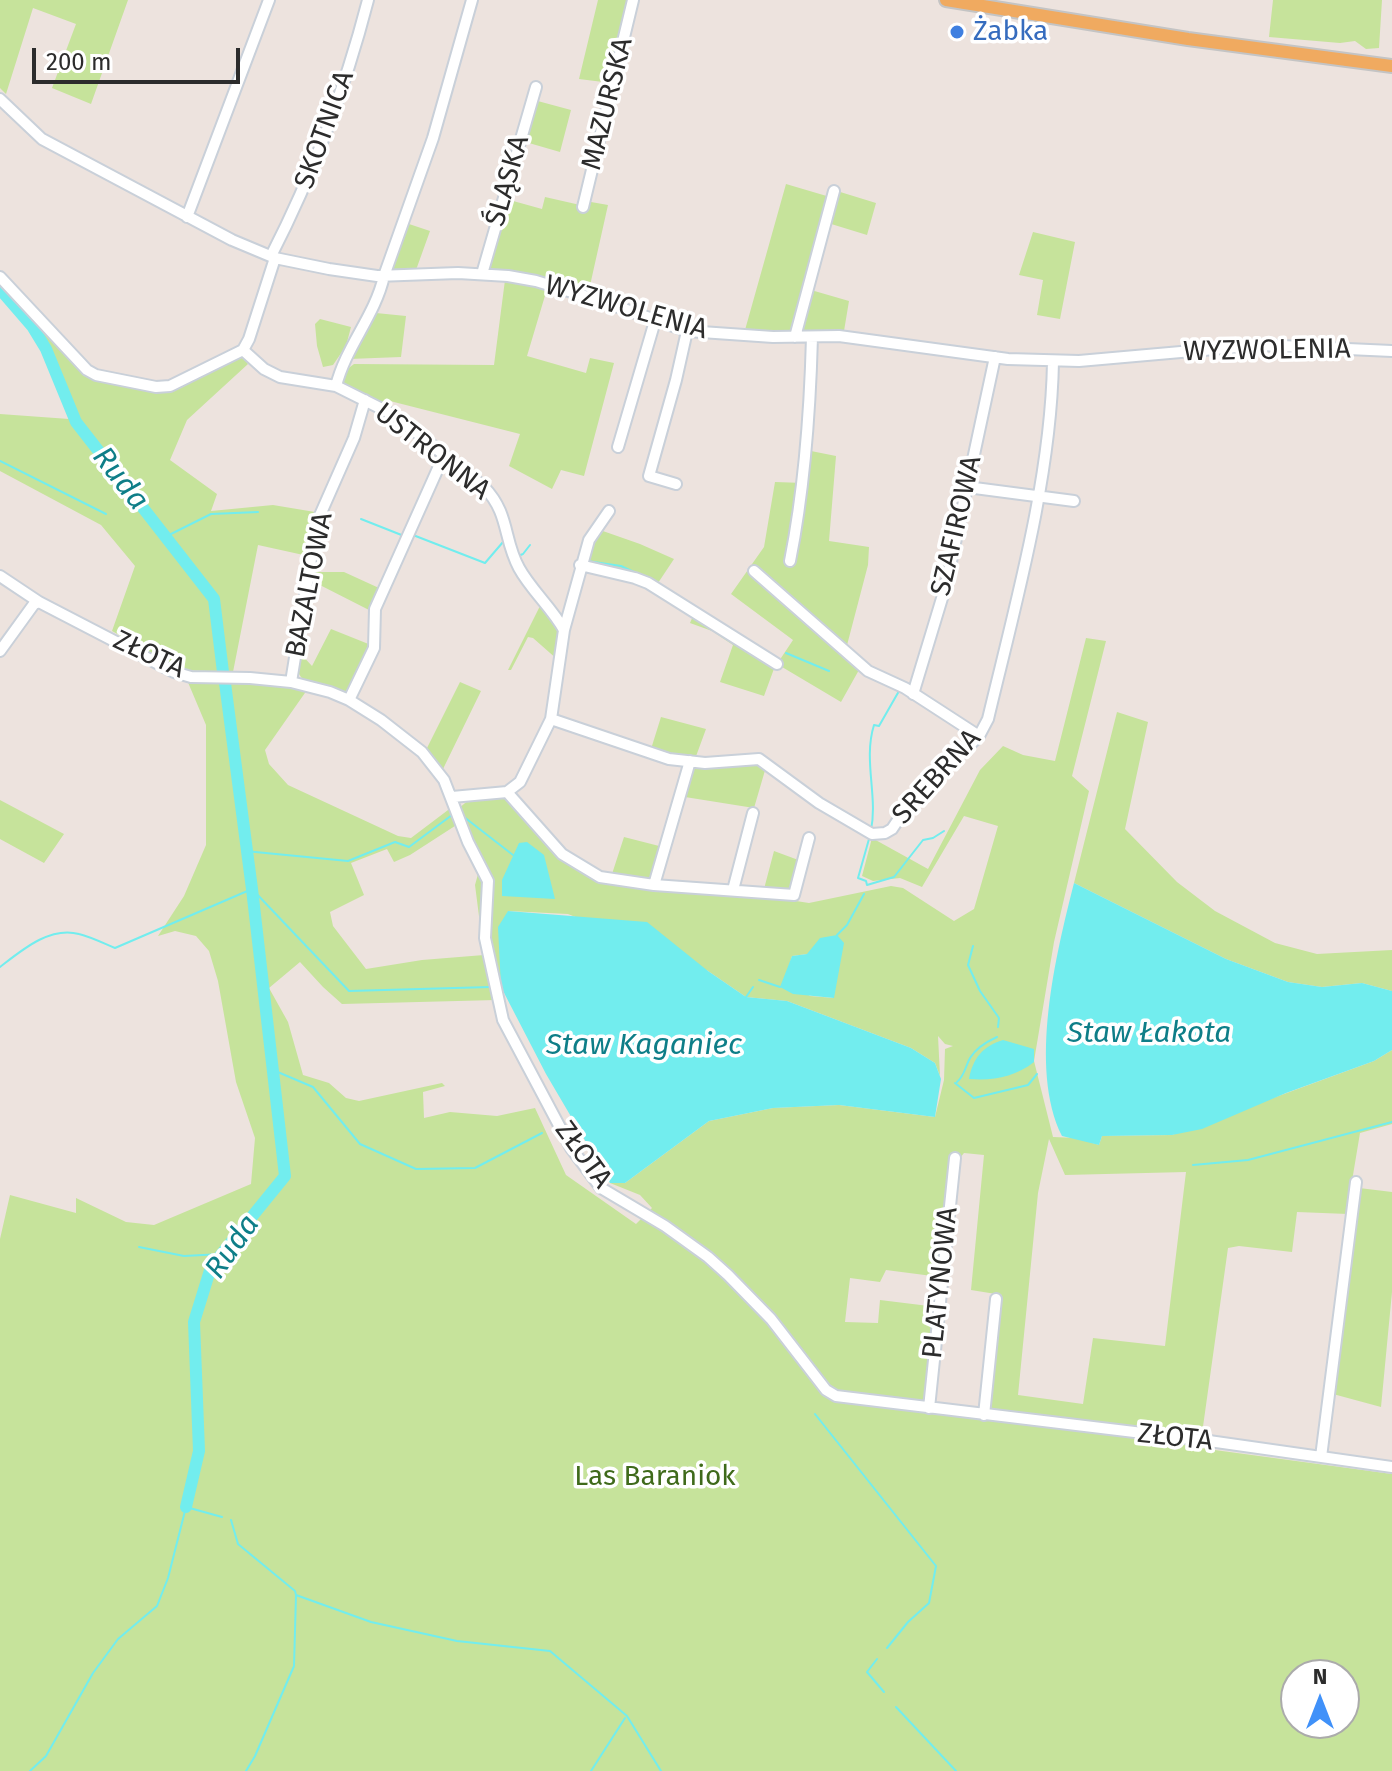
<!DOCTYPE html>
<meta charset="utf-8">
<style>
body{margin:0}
#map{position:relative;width:1392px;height:1771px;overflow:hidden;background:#ede3de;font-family:"Fira Sans",sans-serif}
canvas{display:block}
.north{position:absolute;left:1280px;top:1659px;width:80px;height:80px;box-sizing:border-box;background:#fff;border:2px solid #ababab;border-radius:50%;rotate:0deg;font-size:22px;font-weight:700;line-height:32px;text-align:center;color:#2c2c2c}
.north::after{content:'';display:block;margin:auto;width:28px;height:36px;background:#4091f9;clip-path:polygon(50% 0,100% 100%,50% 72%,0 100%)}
.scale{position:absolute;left:32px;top:48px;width:208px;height:36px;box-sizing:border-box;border:4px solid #2c2c2c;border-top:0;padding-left:10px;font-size:24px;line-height:28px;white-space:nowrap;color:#2c2c2c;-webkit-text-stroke:6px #fff;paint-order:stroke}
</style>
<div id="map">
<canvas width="1392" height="1771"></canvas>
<div class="north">N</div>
<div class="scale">200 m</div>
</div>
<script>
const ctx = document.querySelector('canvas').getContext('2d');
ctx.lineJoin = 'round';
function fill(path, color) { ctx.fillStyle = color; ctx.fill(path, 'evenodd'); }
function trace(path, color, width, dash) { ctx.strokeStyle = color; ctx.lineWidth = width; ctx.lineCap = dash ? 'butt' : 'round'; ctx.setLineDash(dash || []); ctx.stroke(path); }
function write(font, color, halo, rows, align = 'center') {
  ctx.font = font + ' "Fira Sans",sans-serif'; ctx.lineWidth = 7; ctx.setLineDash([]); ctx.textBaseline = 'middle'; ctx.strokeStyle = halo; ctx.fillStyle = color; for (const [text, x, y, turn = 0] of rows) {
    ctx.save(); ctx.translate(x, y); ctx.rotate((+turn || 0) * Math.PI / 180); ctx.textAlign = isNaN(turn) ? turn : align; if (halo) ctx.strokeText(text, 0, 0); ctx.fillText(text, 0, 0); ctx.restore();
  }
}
fill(new Path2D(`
 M0,0H128L91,104L52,88L76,24L33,8L6,94L0,88Z
 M598,0H629L611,83L579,79Z
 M1273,0H1382L1379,48L1366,49L1355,41L1340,43L1269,37Z
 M534,100L571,110L560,152L522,141Z
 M786,184L830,197L811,290L849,301L844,331L745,330Z
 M837,191L876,203L867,235L828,223Z
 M545,197L589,207L591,202L608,205L589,290L486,271L506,199L542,209Z
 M406,223L430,231L416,270L388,273Z
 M1033,232L1075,242L1060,319L1037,315L1043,280L1019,275Z
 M505,280L526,282L547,289L527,356L586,373L590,358L614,363L584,476L561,470L552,489L509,466L520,434L390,401L388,405L370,400L342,383L346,370L354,364L494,365Z
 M0,282L75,365L86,373L166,391L197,379L242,355L248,364L187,420L170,460L217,494L211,511L273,505L315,512L308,556L258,545L233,672L181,670L112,631L135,566L101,525L0,471V414L69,419L44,353L0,288Z
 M376,313L406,316L401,357L349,359L353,348Z
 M320,319L351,327L346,346L333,365L323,367L317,346L315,324Z
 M811,451L836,456L829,541L869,547L868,565L846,649L864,661L841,702L777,664L793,640L731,594L764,547L775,482L804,483Z
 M600,530L640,544L674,559L656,586L585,563Z
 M311,572H344L379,588L369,610L312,581Z
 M542,602L561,633L558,660L533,638L528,637L511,670H508Z
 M693,616L775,666L764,696L720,682L733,645L712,631L690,623Z
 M331,629L371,645L346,694L303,680L297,671L299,652L312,666Z
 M1086,638L1106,641L1072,776L1089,791L1054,942L1034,1061L1053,1137L1077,1138L1099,1145L1102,1136L1172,1135L1374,1061L1392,1050V1124L1360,1133L1351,1187L1392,1192V1292L1381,1407L1333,1394L1348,1214L1297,1212L1292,1252L1239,1246L1228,1248L1200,1448L1392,1474V1771H0V1239L10,1195L76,1213V1198L126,1222L154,1225L251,1184L255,1138L236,1082L218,981L209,951L196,936L175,931L158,936L184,896L206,845V725L187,680L266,684L307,690L265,750L269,764L288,785L398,836L411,838L452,807L458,824L410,855L394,862L387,849L351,863L364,895L330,912L333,926L366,969L422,960L484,955L475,885L480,867L458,809L471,798L504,796L596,879L744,893L809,903L891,886L903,888L954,921L974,909L998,826L964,816L922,887L900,878L873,881L862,876L872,838L928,869L980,770L1003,746L1023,755L1055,761ZM508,911L568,914L708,971L746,997L787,1001L911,1048L935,1063L940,1076L938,1036L945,1044L953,1046L945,1049L944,1080L935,1117L839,1105L773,1108L709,1121L625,1183H610L640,1195L652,1208L636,1224L566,1175L535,1108L497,1116L450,1112L424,1118L423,1092L445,1086L442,1083L359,1101L346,1098L329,1083L303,1075L288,1022L269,988L300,962L323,987L342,1004L496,1000L502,987ZM807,954L834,998L810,996L785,979L792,956ZM1049,1139L1065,1175L1186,1172L1165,1346L1093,1338L1083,1404L1018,1395L1038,1193ZM959,1153L960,1158L964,1153L984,1155L971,1290L1002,1295L987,1412L926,1403L937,1307L880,1300L878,1323L845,1322L850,1278L880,1282L886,1270L940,1277L953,1156ZM1296,1675H1344V1723H1296Z
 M460,682L481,691L443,769L425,752Z
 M1117,712L1148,722L1125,829L1177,882L1215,911L1275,943L1317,954L1392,950V991L1362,983L1322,987L1288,982L1226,959L1074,883Z
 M661,717L706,729L695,759L651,749Z
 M755,763L766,767L754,808L685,797L690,773L697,765Z
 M0,800L64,834L44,863L0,839Z
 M624,837L663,847L654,876L648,881L612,874Z
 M774,851L801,861L790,892L764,889Z`), '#c6e39b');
fill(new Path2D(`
 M527,842L544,855L555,899L502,896V880L519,843Z
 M1074,883L1226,959L1288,982L1322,987L1362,983L1392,991V1050L1374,1061L1286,1093L1202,1129L1172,1135L1102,1136L1099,1145L1062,1136C1028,1068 1056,954 1074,883Z
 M508,911L647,922L708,971L746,997L787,1001L911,1048L935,1063L941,1079L935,1117L839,1105L773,1108L709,1121L625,1183H610L546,1074L501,987L498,927Z
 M837,935L844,943L834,998L793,994L780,987L792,956L807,954L820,938Z
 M1003,1040L1034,1049V1062C1015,1077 993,1081 969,1079C973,1058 983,1046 1003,1040Z`), '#72edee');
trace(new Path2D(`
 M0,461L106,514
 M361,519L404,536
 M413,535L485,563L503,542
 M165,537L211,514L258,512
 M518,556L523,554L530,545
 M587,561L621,566L638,574
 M786,653L829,671
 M464,817L513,855
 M871,830C878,796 863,760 874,725L879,726L899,691
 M245,851L348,861L395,842L409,847L452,815
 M867,885L894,877L923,840L933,838L944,831
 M867,885L866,881L858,878L869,839
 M837,935L847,925L864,894
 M973,946L968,965L980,991L999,1018L998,1027
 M0,967C22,950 50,926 79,934C91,937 103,943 115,948L252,889L349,991L490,987
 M759,980L780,987
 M746,997L753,987
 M273,1070L313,1087L360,1144L416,1169L475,1168L542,1133
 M957,1082C965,1075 965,1067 970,1058C976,1048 986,1042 997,1037
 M955,1083L974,1098L1028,1085L1037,1074
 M1193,1165L1248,1160L1392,1122
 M139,1247L184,1256L222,1254
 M815,1414L936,1566L929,1603L908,1622L887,1648
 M231,1520L238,1544L295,1591L296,1595L371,1622L457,1641L550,1651L627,1716L661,1771
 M877,1659L867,1672L884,1692
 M896,1707L956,1771
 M30,1771L46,1756L93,1673L118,1639L157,1606L168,1578L186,1507L222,1517
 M246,1771L255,1756L294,1666L296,1595
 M591,1771L625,1718`), '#72edee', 2);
trace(new Path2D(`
 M0,289L32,326L46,349L76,422L214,599L223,672
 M186,1507L199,1451L194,1322L211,1267L285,1176L252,889L225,683`), '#72edee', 12);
const minor = new Path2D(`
 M0,99L42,139L232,240L275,258L329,269L377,276L458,273L508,276L536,281L601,301L687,331L773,337L839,336L1008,359L1079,361L1260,345L1392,351
 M583,207L633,0
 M187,217L269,0
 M271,256C313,174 345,89 368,0
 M482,274L536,87
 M0,277L87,370L96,375L156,387L170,386L243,350L249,339L275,258
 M795,337L834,191
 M243,350L264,369L280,377L336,386L396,416L484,487C510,514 503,539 519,568C531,590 552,608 564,630L551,719L520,782L507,792L452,797
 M336,386C346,346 375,316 384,276L433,138L472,0
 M618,447L655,321
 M676,484L649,476L676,380L687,331
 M967,487L1074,501
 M790,561C805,486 810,413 812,337
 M580,565L635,578L648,583L777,664
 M754,571L868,671L905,688L979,736
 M0,576L39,602L174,672L191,677L250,678L291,682L330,692L349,700L381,720L422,752L444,780L468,842L488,881L485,938L503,1020L571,1148L601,1188L665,1226L708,1257L728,1275L771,1319L826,1390L836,1396L1209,1441L1392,1467
 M564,630L589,540L609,511
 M0,651L34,604L39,602
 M291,682L317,522L354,438L365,400
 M913,694L946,585L995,357
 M349,700L374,648L375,609L444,455
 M551,719L669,759L705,763L759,759L819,803L872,834L885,833L892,829L908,805L979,736L988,719C1015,606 1051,479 1053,362
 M507,792L562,854L600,877L654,885L794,895L809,838
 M654,885L690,761
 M733,890L753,813
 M929,1408L955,1158
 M984,1415L996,1299
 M1321,1457L1356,1182`);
const major = new Path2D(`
 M946,0L1188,39L1392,66`);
trace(minor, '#c9d0d9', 14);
trace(major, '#c4c4c4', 16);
trace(minor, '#fff', 10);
trace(major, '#f0aa60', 12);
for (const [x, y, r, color] of [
 [957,32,8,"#3f7fe0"]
]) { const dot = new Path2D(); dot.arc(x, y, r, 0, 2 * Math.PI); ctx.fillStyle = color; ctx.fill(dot); trace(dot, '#fff', 3); }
write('28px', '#366cbe', '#fff', [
 ["Żabka",973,32]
], 'left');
write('28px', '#2c2c2c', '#fff', [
 ["MAZURSKA",608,104,-76],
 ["SKOTNICA",325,130,-70],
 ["ŚLĄSKA",508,181,-74],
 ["WYZWOLENIA",626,308,16],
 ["WYZWOLENIA",1267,351,-1],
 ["USTRONNA",432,452,38],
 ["SZAFIROWA",957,526,-77],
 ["BAZALTOWA",310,585,-79],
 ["ZŁOTA",149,655,25],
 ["SREBRNA",937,777,-48],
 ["ZŁOTA",583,1155,54],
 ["PLATYNOWA",941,1283,-84],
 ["ZŁOTA",1175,1438,6]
]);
write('28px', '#3f6a1b', '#fff', [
 ["Las Baraniok",655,1477]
]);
write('italic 30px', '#0e7e88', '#fff', [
 ["Ruda",120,479,52],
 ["Staw Łakota",1149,1034],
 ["Staw Kaganiec",644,1046],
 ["Ruda",233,1247,-55]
]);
</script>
